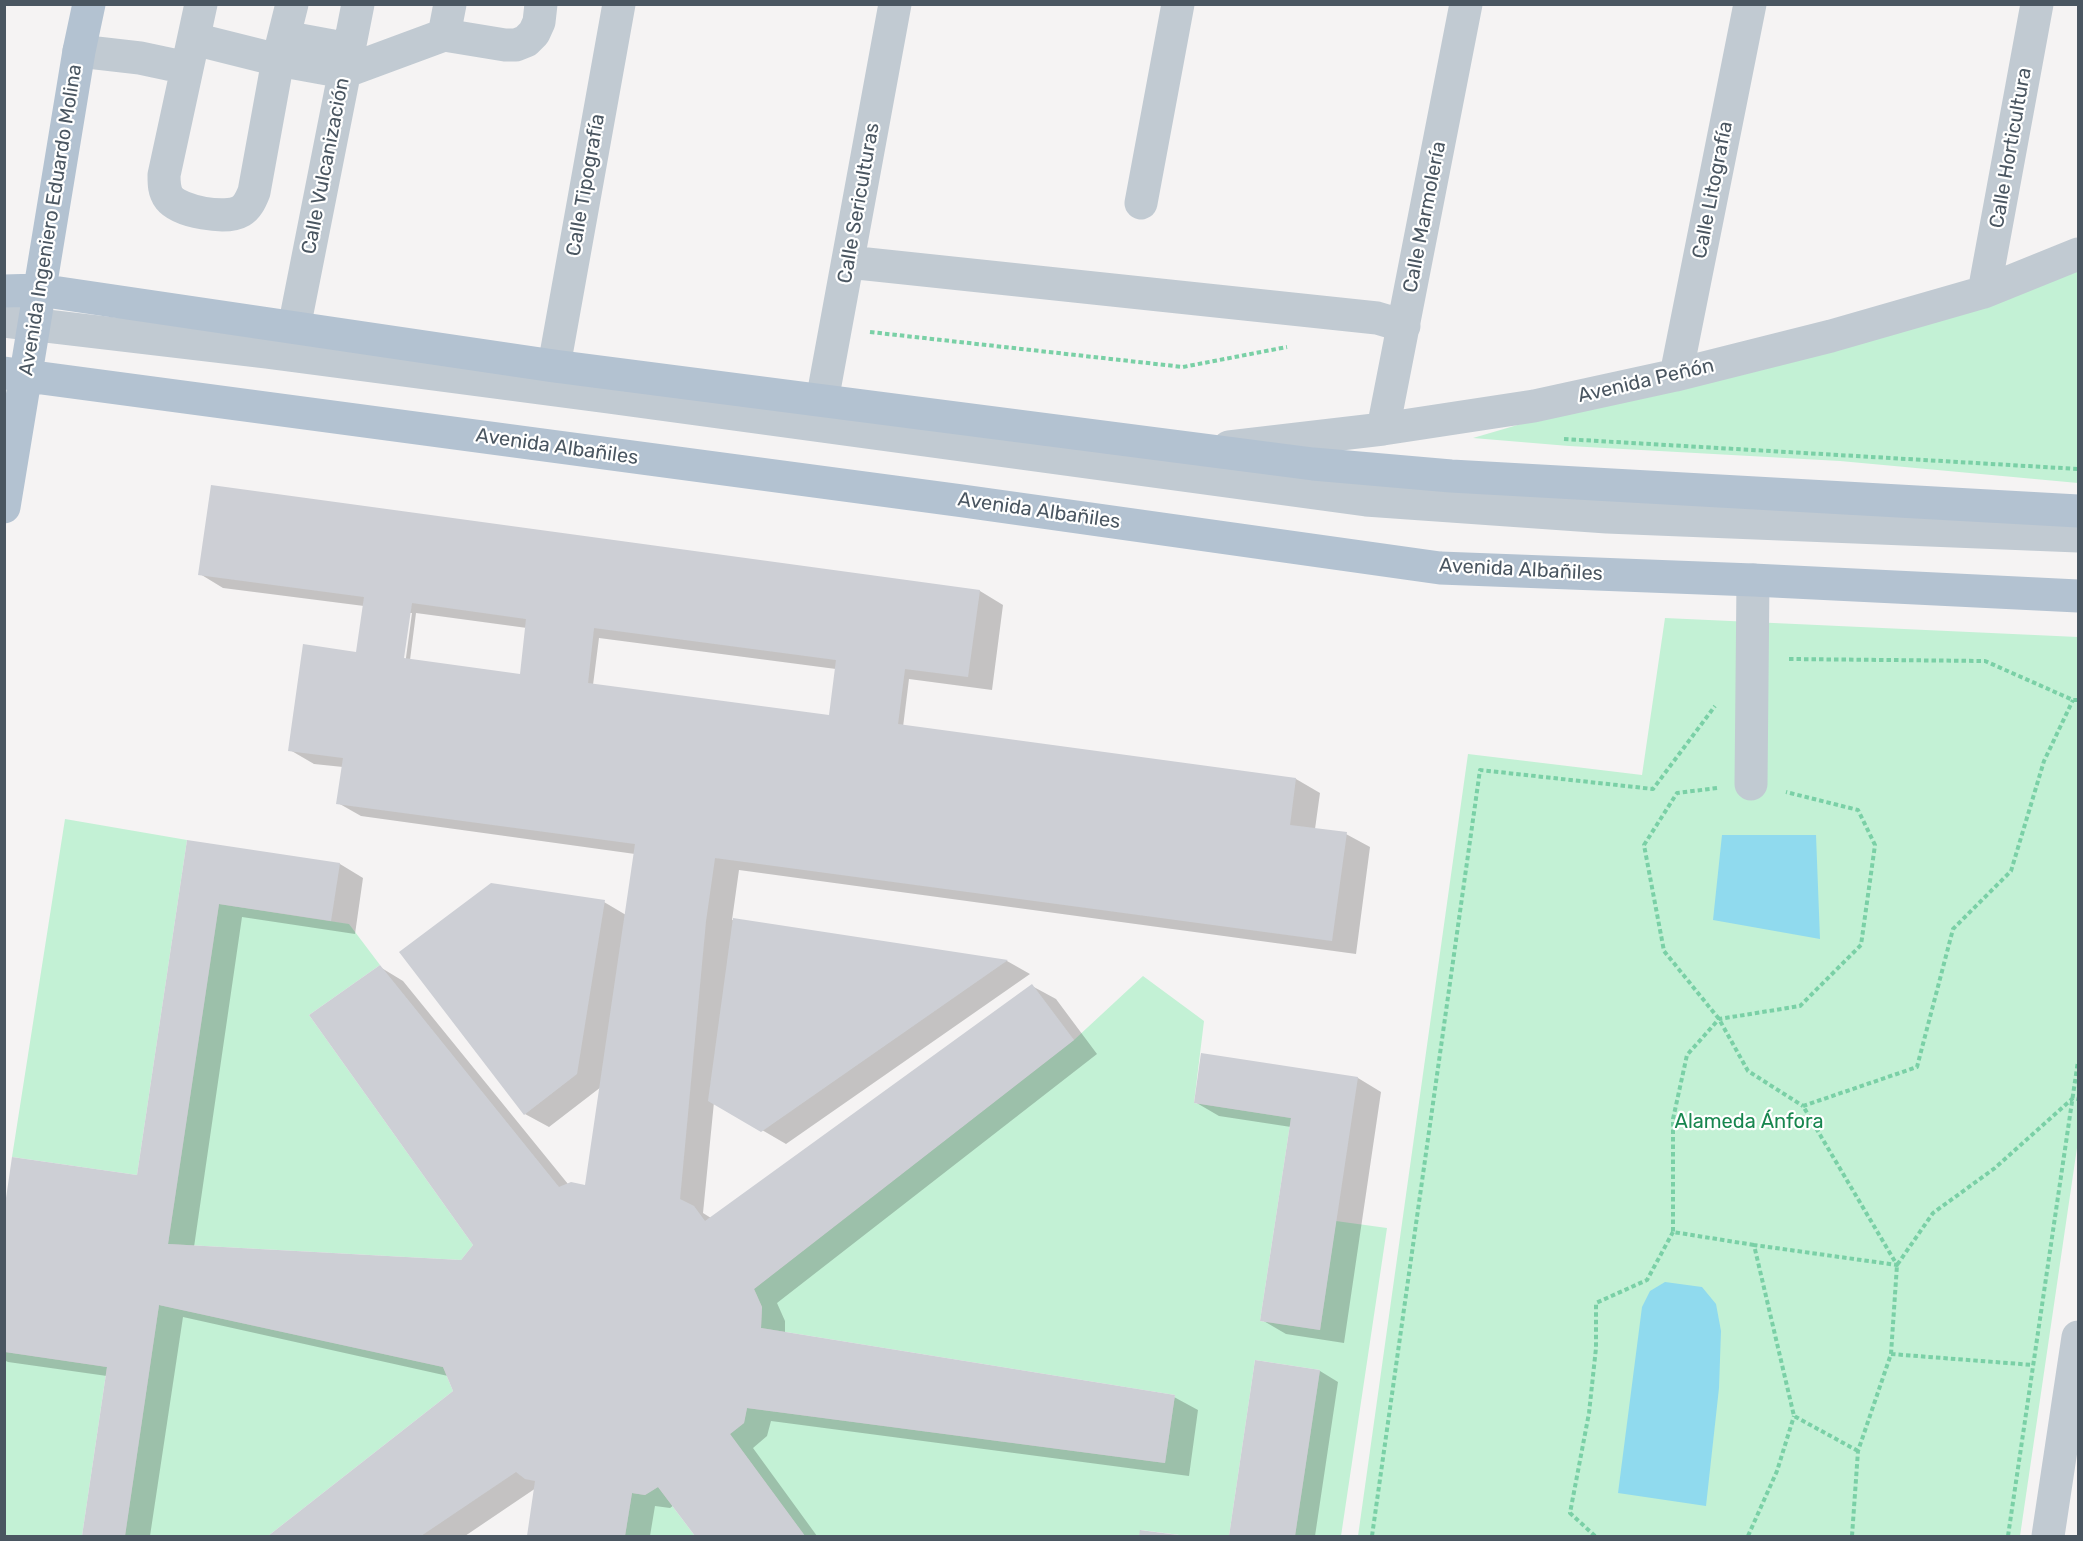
<!DOCTYPE html>
<meta charset="utf-8">
<style>
body{margin:0}
#map{position:relative;width:2083px;height:1541px;overflow:hidden;background:#f5f3f3;font-family:Rubik,sans-serif}
canvas{display:block}
.frame{position:absolute;inset:0;border:6px solid #4a5661;pointer-events:none}
</style>
<div id="map">
<canvas width="2083" height="1541"></canvas>
<div class="frame"></div>
</div>
<script>
const ctx = document.querySelector('canvas').getContext('2d');
ctx.lineJoin = 'round';
function fill(path, color) { ctx.fillStyle = color; ctx.fill(path, 'evenodd'); }
function trace(path, color, width, dash) { ctx.strokeStyle = color; ctx.lineWidth = width; ctx.lineCap = dash ? 'butt' : 'round'; ctx.setLineDash(dash || []); ctx.stroke(path); }
function write(font, color, halo, rows, align = 'center') {
  ctx.font = font + ' Rubik,sans-serif'; ctx.lineWidth = 4.5; ctx.setLineDash([]); ctx.textBaseline = 'middle'; ctx.strokeStyle = halo; ctx.fillStyle = color; for (const [text, x, y, turn = 0] of rows) {
    ctx.save(); ctx.translate(x, y); ctx.rotate((+turn || 0) * Math.PI / 180); ctx.textAlign = isNaN(turn) ? turn : align; if (halo) ctx.strokeText(text, 0, 0); ctx.fillText(text, 0, 0); ctx.restore();
  }
}
fill(new Path2D(`
 M2078,261V483L1840,461L1569,446L1473,438Z
 M1665,618L2078,637V1141L2020,1536H1358L1468,754L1642,775Z
 M65,819L187,840L137,1175L12,1157Z
 M219,904L349,924L380,965L309,1015L473,1245L461,1260L168,1244Z
 M1143,976L1204,1021L1194,1103L1291,1118L1260,1321L1320,1330L1336,1221L1387,1228L1341,1536H1295L1320,1370L1255,1360L1229,1536H1187L1141,1530L1139,1536H805L730,1434L744,1423L747,1408L1165,1463L1175,1395L761,1328L762,1307L754,1289L1074,1040Z
 M159,1305L443,1367L453,1391L268,1536H125Z
 M5,1352L107,1367L82,1536H5Z
 M658,1487L695,1536H625L632,1493L645,1495Z`), '#c3f1d5');
fill(new Path2D(`
 M1722,835H1816L1820,939L1713,920Z
 M1665,1282L1702,1287L1716,1304L1721,1331L1719,1388L1706,1506L1618,1493L1642,1307L1650,1291Z`), '#90daee');
fill(new Path2D(`
 M200,574L980,591L1003,605L992,690L909,679L903,727L1296,779L1320,793L1315,829L1346,834L1370,847L1356,954L739,870L732,920L1007,961L1030,974L786,1144L714,1102L703,1213L711,1218L1032,986L1056,999L1097,1054L777,1303L785,1321V1333L1174,1397L1198,1410L1189,1476L771,1421L767,1436L753,1448L817,1536H697L674,1505L670,1508L655,1506L650,1536H529L536,1488L465,1536H270L454,1392L448,1376L183,1317L150,1536H84L107,1376L8,1362L4,1360V1215L13,1158L138,1177L188,842L340,864L363,878L355,934L242,917L194,1247L461,1262L475,1245L380,967L403,981L568,1184L586,1187L601,1087L549,1127L525,1114L604,902L626,915L635,854L361,816L338,803L343,767L314,764L290,750L357,653L364,606L223,588ZM409,613H412L405,665H402ZM416,613L527,628L521,675L410,660ZM599,638L836,669V718L593,685Z
 M1358,1078L1381,1092L1344,1343L1286,1334L1262,1320L1291,1127L1219,1116L1195,1102Z
 M1257,1362L1320,1371L1338,1382L1315,1536H1231Z`), '#0003');
fill(new Path2D(`
 M211,485L980,590L968,677L905,669L898,724L1296,778L1290,825L1347,832L1332,941L715,858L706,921L680,1199L694,1206L705,1221L1032,984L1074,1040L754,1289L762,1307L761,1328L1175,1395L1165,1463L747,1408L744,1423L730,1434L805,1536H695L658,1487L645,1495L632,1493L625,1536H527L535,1481L525,1479L516,1472L421,1536H268L453,1391L443,1367L159,1305L125,1536H82L107,1367L5,1352V1205L12,1157L137,1175L187,840L340,863L331,921L219,904L168,1244L461,1260L473,1245L309,1015L380,965L559,1187L571,1182L585,1185L635,844L336,804L343,758L288,751L303,644L356,652L364,597L198,575ZM412,603L526,619L520,674L404,658ZM594,628L836,660L829,715L588,683Z
 M491,883L605,900L577,1074L524,1115L399,952Z
 M733,918L1008,960L761,1132L708,1101Z
 M1201,1053L1358,1077L1320,1330L1260,1321L1291,1118L1194,1103Z
 M1255,1360L1320,1370L1295,1536H1229Z
 M1140,1530L1178,1535V1536H1139Z`), '#cdcfd5');
trace(new Path2D(`
 M870,332L1183,367L1287,347
 M1564,439L2078,469
 M1789,659L1985,661L2073,700H2078
 M1717,788L1677,793L1644,845L1664,951L1719,1019L1748,1071L1803,1106
 M1754,1245L1673,1232V1119L1687,1055L1719,1019L1800,1006L1861,945L1875,845L1858,810L1786,792
 M1891,1354L2033,1365
 M1858,1451L1794,1416L1754,1245L1897,1265L1803,1106L1917,1067L1953,929L2011,871L2044,761L2073,700
 M1372,1536L1480,770L1653,789L1715,706
 M1595,1536L1570,1513L1589,1413L1596,1348V1303L1647,1280L1673,1232
 M1748,1536L1777,1471L1794,1416
 M1852,1536L1858,1451L1891,1354L1897,1265L1933,1213L1995,1168L2073,1098L2078,1099
 M2008,1536L2078,1061`), '#7ad0a6', 4, [4.5, 3]);
trace(new Path2D(`
 M201,4L164,175C164,184 164,191 169,198C180,212 226,220 241,211C248,207 251,199 254,192L278,60L292,4
 M444,35L450,4
 M284,37L349,49
 M194,39L278,60L344,72L444,35L505,45H516L526,41L534,33L539,22L541,4
 M79,51L140,58L187,68
 M1141,203L1178,4
 M848,262L1377,318L1404,326
 M1984,292L2037,4
 M4,321L267,352L608,397L1366,500L1607,517L2078,536
 M294,328L358,4
 M554,366L619,4
 M1676,375L1750,4
 M822,401L895,4
 M1383,429L1466,4
 M1229,447L1383,429L1534,406L1676,375L1831,336L1984,292L2078,254
 M1751,784L1753,580
 M2048,1536L2078,1337`), '#c1cad2', 33);
trace(new Path2D(`
 M4,291L39,290L554,366L1313,464L1451,476L2078,511
 M4,373L963,501L1440,568L1753,580L2078,596
 M4,507L79,51L89,4`), '#b3c2d1', 33);
write('20px', '#4a5661', '#fff', [
 ["Calle Horticultura",2011,148,-80],
 ["Calle Vulcanización",326,166,-79],
 ["Calle Tipografía",586,185,-80],
 ["Calle Litografía",1713,190,-79],
 ["Calle Sericulturas",859,203,-80],
 ["Calle Marmolería",1425,217,-79],
 ["Avenida Ingeniero Eduardo Molina",51,220,-81],
 ["Avenida Peñón",1646,381,-13],
 ["Avenida Albañiles",557,447,8],
 ["Avenida Albañiles",1039,511,8],
 ["Avenida Albañiles",1521,570,3]
]);
write('20px', '#17864f', '#fff', [
 ["Alameda Ánfora",1749,1122]
]);
</script>
